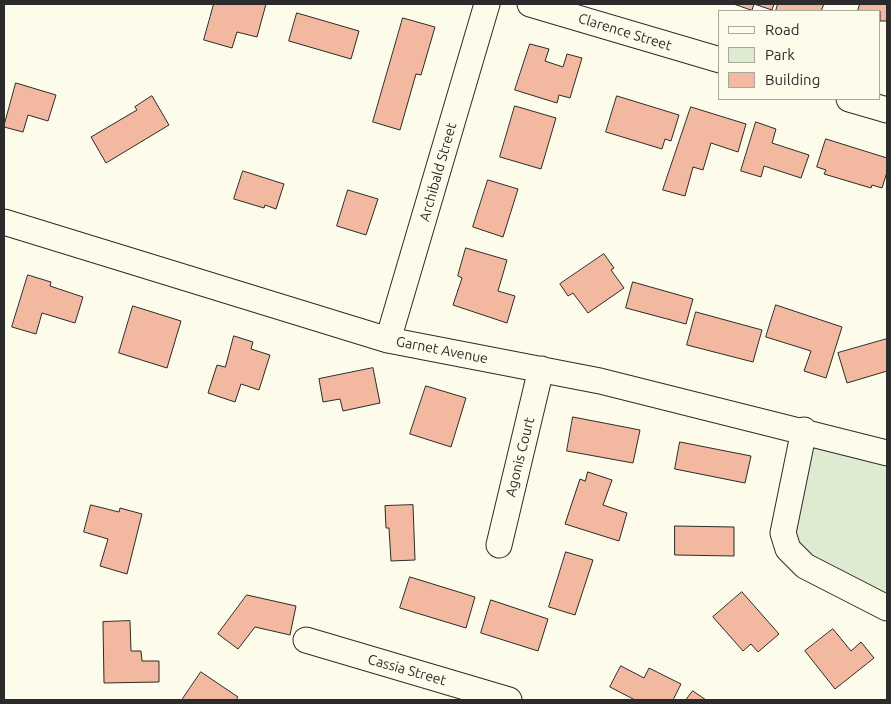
<!DOCTYPE html>
<style>
body{margin:0}
#map{position:relative;width:891px;height:704px;overflow:hidden;background:#fdfbea;font-family:Ubuntu,sans-serif}
canvas{display:block}
.frame{position:absolute;inset:0;border:5px solid #2b2b2b;pointer-events:none}
.legend{position:absolute;left:718px;top:10px;width:162px;height:90px;box-sizing:border-box;background:#fdfbea;border:1px solid #a9a89e;margin:0;padding:6px 9px;list-style:none;font-size:15px;color:#2b2b2b}
.legend li{display:flex;align-items:center;gap:10px;height:25px}
.legend b{width:25px;border:1px solid #a9a89e}
</style>
<div id="map">
<canvas width="891" height="704"></canvas>
<div class="frame"></div>
<ul class="legend">
<li><b style="height:6px;background:#fdfbea"></b>Road</li>
<li><b style="height:14px;background:#deebd1"></b>Park</li>
<li><b style="height:14px;background:#f2b8a0"></b>Building</li>
</ul>
</div>
<script>
const ctx = document.querySelector('canvas').getContext('2d');
ctx.lineJoin = 'round';
function fill(path, color) { ctx.fillStyle = color; ctx.fill(path, 'evenodd'); }
function trace(path, color, width, dash) { ctx.strokeStyle = color; ctx.lineWidth = width; ctx.lineCap = dash ? 'butt' : 'round'; ctx.setLineDash(dash || []); ctx.stroke(path); }
function write(font, color, halo, rows, align = 'center') {
  ctx.font = font + ' Ubuntu,sans-serif'; ctx.lineWidth = 4; ctx.setLineDash([]); ctx.textBaseline = 'middle'; ctx.strokeStyle = halo; ctx.fillStyle = color; for (const [text, x, y, turn = 0] of rows) {
    ctx.save(); ctx.translate(x, y); ctx.rotate((+turn || 0) * Math.PI / 180); ctx.textAlign = isNaN(turn) ? turn : align; if (halo) ctx.strokeText(text, 0, 0); ctx.fillText(text, 0, 0); ctx.restore();
  }
}
const green = new Path2D(`
 M810,438L887,461V600L811,561L789,530Z`);
fill(green, '#deebd1');
trace(green, '#74746e', 1);
const building = new Path2D(`
 M214,4H266L257,37L237,32L232,48L204,40Z
 M734,4H774L772,10L754,4L752,10Z
 M778,4H824L821,11H776Z
 M860,4H887V21H880V11H858Z
 M297,13L359,31L351,59L289,41Z
 M403,18L435,27L421,75L416,74L400,130L373,122Z
 M530,44L549,49L545,61L563,67L567,54L582,58L570,98L559,95L557,103L515,90Z
 M16,83L56,95L48,121L28,115L23,132L4,127Z
 M152,96L169,125L106,163L91,137L137,110L135,107Z
 M617,96L679,115L671,141L665,139L662,149L606,132Z
 M515,106L556,118L541,169L500,157Z
 M691,107L746,124L738,152L711,143L703,170L693,167L685,196L663,190Z
 M756,122L776,129L772,143L809,155L801,178L764,166L761,177L741,171Z
 M826,139L887,158V172L882,188L872,185L871,188L824,174L826,170L817,167Z
 M243,171L284,184L276,209L265,205L264,208L234,199Z
 M488,180L518,189L503,237L473,227Z
 M348,190L378,199L366,235L337,226Z
 M466,248L507,260L498,291L515,296L507,323L453,305L462,278L458,276Z
 M604,254L614,268L611,270L624,288L588,313L573,293L568,296L560,284Z
 M28,275L51,282L50,286L83,297L75,323L42,313L36,334L12,327Z
 M633,282L693,299L686,324L626,308Z
 M776,305L842,327L826,378L804,371L811,351L766,337Z
 M133,306L181,321L167,368L119,353Z
 M696,312L762,330L753,362L687,345Z
 M234,336L253,342L251,349L270,355L259,390L241,384L235,402L208,393L217,365L225,367Z
 M887,339V371L847,383L838,353Z
 M373,368L380,403L343,411L340,399L323,402L319,379Z
 M426,386L466,398L451,447L410,434Z
 M573,417L640,430L633,463L567,451Z
 M680,442L751,456L745,483L675,469Z
 M588,472L612,480L603,505L627,513L619,541L565,524L580,479L585,481Z
 M91,505L119,512L120,508L142,514L127,574L100,566L108,539L84,532Z
 M413,505L415,560L391,561L389,528H386L385,506Z
 M675,526L734,527V556L675,555Z
 M566,552L593,560L575,615L549,607Z
 M410,577L475,597L466,628L400,608Z
 M742,592L779,634L758,652L751,644L743,651L713,617Z
 M247,595L296,606L290,635L255,627L238,649L218,634Z
 M491,600L548,619L538,651L481,633Z
 M130,621L131,651H141L142,661H159V682L104,683L103,622Z
 M833,629L851,651L861,642L874,658L835,689L805,651Z
 M621,666L644,678L649,668L681,684L673,700H635L610,687Z
 M201,672L238,697L236,700H182Z
 M693,691L706,700H686Z`);
fill(building, '#f2b8a0');
trace(building, '#2b2b2b', 1);
const minor = new Path2D(`
 M530,4L720,60
 M849,99L887,110
 M4,222L388,340L600,381L887,453
 M388,340L487,4
 M804,430L783,533L788,549L805,566L887,608
 M499,545L541,369
 M306,640L509,700`);
trace(minor, '#2b2b2b', 27);
trace(minor, '#fdfbea', 25);
write('14px', '#2b2b2b', '#fdfbea', [
 ["Clarence Street",625,32,17],
 ["Archibald Street",438,172,-74],
 ["Garnet Avenue",442,350,11],
 ["Agonis Court",520,457,-76],
 ["Cassia Street",407,670,16]
]);
</script>
